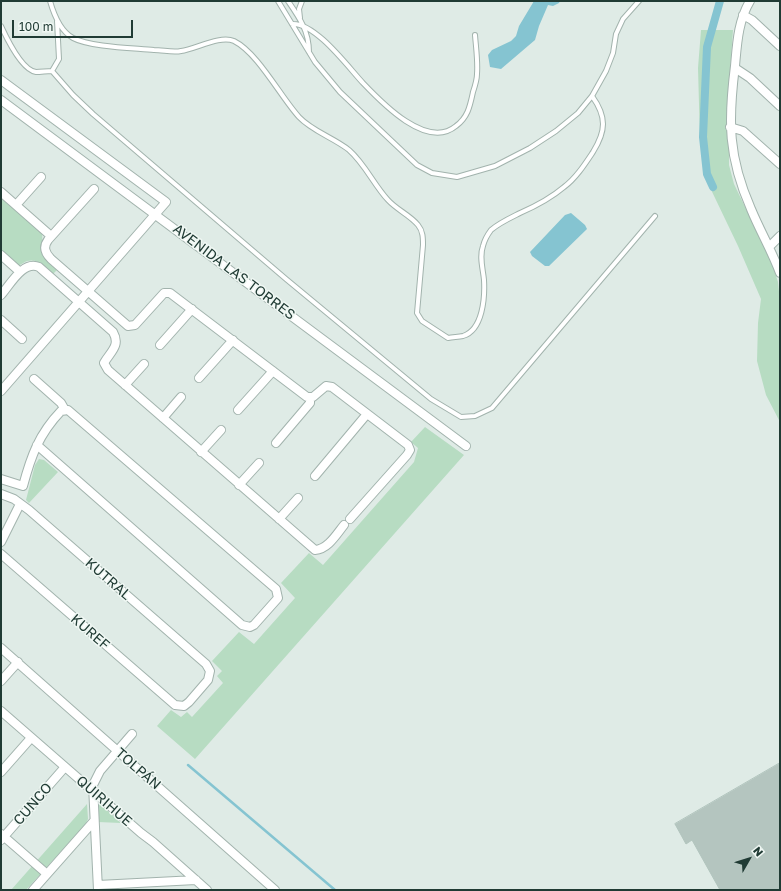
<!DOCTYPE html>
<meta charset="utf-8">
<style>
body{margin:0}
#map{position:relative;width:781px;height:891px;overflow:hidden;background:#dfebe6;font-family:"Golos Text",sans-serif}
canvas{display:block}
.frame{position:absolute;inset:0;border:2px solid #203b34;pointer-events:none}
.north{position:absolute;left:729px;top:839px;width:40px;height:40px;-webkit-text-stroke:3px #eff7f3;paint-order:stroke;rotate:51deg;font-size:11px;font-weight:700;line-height:16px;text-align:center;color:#203b34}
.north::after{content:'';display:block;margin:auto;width:14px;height:18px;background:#203b34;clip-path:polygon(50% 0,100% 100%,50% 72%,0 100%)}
.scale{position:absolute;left:12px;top:20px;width:121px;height:18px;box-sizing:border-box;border:2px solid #203b34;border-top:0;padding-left:5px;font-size:12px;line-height:14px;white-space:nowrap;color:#203b34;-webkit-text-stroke:3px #eff7f3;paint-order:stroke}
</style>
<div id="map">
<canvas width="781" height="891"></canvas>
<div class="frame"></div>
<div class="north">N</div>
<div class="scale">100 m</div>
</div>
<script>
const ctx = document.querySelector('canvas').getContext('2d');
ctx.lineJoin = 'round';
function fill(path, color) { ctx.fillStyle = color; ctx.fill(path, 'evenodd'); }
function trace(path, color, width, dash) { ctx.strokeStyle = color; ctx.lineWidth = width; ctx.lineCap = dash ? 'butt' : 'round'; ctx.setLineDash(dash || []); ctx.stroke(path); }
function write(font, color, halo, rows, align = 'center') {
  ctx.font = font + ' "Golos Text",sans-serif'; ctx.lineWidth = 3; ctx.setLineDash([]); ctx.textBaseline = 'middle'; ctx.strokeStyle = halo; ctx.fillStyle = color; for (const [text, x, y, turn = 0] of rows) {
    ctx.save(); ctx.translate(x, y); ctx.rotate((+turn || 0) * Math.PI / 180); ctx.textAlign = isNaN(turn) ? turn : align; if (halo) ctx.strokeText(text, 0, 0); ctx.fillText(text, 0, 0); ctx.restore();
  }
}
fill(new Path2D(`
 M701,30H733L729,86V165L734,184L772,263L778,282L780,301V422L766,395L757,361L758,323L761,299L738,246L704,175L700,140L698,68Z
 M1,197L42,234C43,240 41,243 41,248C40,257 51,264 57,270L53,274C46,267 38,258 27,261C24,262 22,264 18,266L1,252Z
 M425,427L464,455L195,759L157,726L171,710L181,717L187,712L192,717L223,683L217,676L222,671L212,661L239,632L254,644L295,598L281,583L309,553L323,565L414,462L418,448L411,442Z
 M39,459L44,460L58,472L29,503L26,500L35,465Z
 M98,802L121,823L98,822Z
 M87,804L88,819L85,825L26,890H11Z`), '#b7dcc2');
fill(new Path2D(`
 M534,1H560L559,3L553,6L548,5L539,26L535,40L501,69L490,67L488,55L492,50L511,41L516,36L519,26Z
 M571,213L585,225L587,229L549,266H545L532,256L530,252L565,215Z`), '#85c4d1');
trace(new Path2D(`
 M188,765L335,890`), '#85c4d1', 2.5);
trace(new Path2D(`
 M713,187L707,174L703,137L707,47L720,1`), '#85c4d1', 8);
const building = new Path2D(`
 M780,763V890H720L692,840L686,844L675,824Z`);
fill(building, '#b4c5bf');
trace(building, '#b1c4bd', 1);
const service = new Path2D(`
 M50,1C54,15 60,31 73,38C90,47 134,48 154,50C163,50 173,53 181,51C196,49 220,35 234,41C258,53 280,96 299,117C312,131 334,138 349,150C365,164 374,185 388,200C397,210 410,215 418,225C423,231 423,238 423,245L417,313L422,321L448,338C453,337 458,337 463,336C483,330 485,297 484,280C483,269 479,257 483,246C484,242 488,234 491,230C499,223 510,218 520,213C536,206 551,198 564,187C576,178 585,164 593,152C606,131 607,117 592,96
 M278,1L315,62L340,92L417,165L432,173L457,177L495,166L530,148L556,131L578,113L592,96L606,71L613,53L616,34L623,19L639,1
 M288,1C299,17 309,31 309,52
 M300,18L299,9L302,1
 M292,24C315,22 348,67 363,83C382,103 427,150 456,126C468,117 470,106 473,92C475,86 477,80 477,74C478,61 476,48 475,35
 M1,26C7,39 22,70 36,72C41,72 47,71 52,71L59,59L57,21
 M52,71L73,95L93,114L286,279L431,399L461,417L475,416L492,408L655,216`);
const minor = new Path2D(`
 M750,1C738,21 737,44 735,66C728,121 728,157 751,209C760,231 772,251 780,273
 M743,15L752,20L780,46
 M735,68L750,78L780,106
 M1,80L166,202L1,391
 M1,100L466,446
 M730,127L743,131L780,164
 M94,189L48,240C43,247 45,253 51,259L128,326L135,325L164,293H170L307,397H313L326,386L332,387L408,445L410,450L407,455L350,519
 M1,192L51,236
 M16,205L41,177
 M769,247L780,236
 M1,255L20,272
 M1,295C10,285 23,260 39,267L113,332C121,346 110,352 104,363L108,370L315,550C328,549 336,535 344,525
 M1,320L22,339
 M160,345L192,309
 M199,378L233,340
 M34,379L61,403L65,410
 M125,385L144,364
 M238,410L273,371
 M163,418L181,397
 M276,443L310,403V397
 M201,452L221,430
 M315,476L367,414
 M1,479L23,486C31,456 39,434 61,411L68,410L276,589L278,598L254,625L250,627L242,625L37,445
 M239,485L259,463
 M1,494L14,499L29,510L206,664L210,671L208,680L189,702L184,706L175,705L1,554
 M279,519L298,498
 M1,542L20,504
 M1,648L275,890
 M1,681L18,662
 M1,711L141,833L153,842L207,890
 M1,772L31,738
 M1,834L47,874
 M1,840L65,767
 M98,885L196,880
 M33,890L94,821
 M98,890L93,785L100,771L132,734`);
trace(service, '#a2b3ad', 6);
trace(minor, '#a2b3ad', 10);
trace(service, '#fff', 4);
trace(minor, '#fff', 8);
write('14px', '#203b34', '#eff7f3', [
 ["AVENIDA LAS TORRES",234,272,37],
 ["KUTRAL",108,579,41],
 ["KUREF",90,632,41],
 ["TOLPÁN",138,769,41],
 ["QUIRIHUE",104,801,41],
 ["CUNCO",33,804,-49]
]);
</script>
